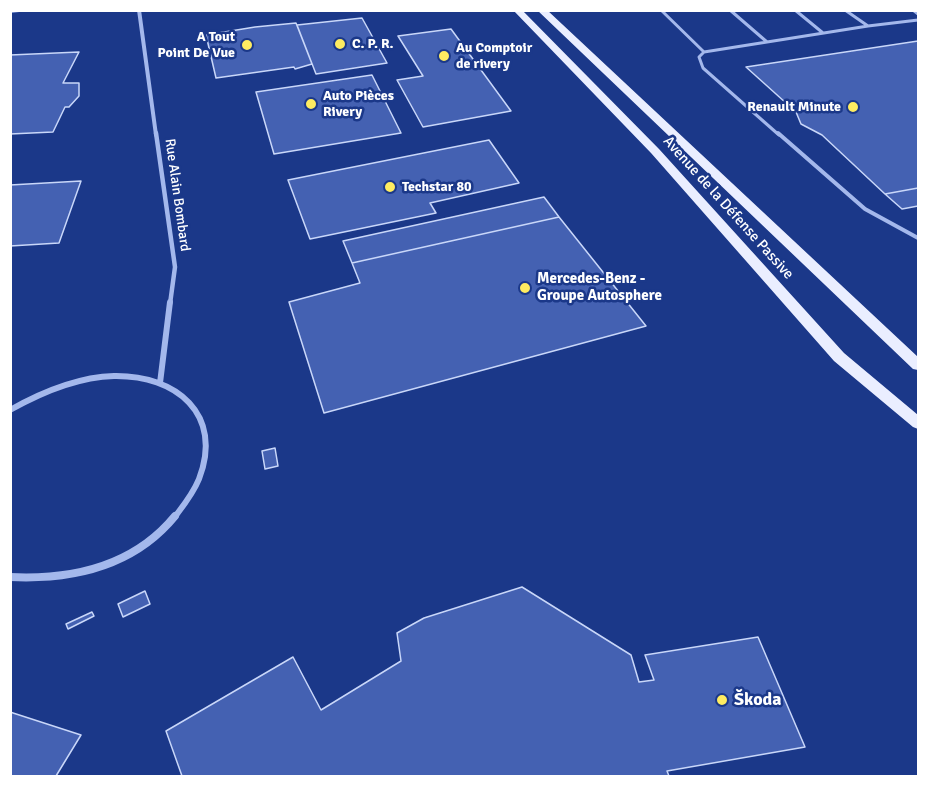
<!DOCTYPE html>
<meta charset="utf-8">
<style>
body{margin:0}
#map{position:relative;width:929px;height:787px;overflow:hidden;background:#1b3889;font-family:Signika,sans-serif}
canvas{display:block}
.frame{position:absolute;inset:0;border:12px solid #fff;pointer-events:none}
</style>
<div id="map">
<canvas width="929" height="787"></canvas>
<div class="frame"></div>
</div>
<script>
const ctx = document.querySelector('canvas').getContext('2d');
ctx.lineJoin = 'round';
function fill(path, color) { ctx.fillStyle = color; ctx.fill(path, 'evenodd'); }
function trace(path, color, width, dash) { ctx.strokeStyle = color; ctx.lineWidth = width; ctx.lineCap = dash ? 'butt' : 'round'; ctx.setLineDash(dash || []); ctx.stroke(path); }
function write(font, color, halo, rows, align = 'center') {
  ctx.font = font + ' Signika,sans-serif'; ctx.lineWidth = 5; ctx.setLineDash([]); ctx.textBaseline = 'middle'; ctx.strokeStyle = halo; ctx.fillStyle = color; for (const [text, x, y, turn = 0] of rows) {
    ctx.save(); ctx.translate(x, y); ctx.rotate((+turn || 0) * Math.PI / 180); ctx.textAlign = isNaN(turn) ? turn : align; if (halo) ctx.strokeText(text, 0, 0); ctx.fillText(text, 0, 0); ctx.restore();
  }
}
const building = new Path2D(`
 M362,18L387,63L316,74L297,25Z
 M296,23L312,64L295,69L294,67L216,78L206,35L255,27Z
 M451,29L511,111L423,127L397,80L423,76L398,36Z
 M918,41V188L885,194L822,135L801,124L796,112L746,67Z
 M79,52L63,83H79V96L69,107H65L53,132L10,134V55Z
 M372,75L401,133L274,154L256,92Z
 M489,140L519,183L430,203L436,213L310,239L288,180Z
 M81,181L59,243L10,246V185Z
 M918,188V206L902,209L885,194Z
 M544,197L559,217L352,263L343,241Z
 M559,217L646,326L324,413L289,302L360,283L352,263Z
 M275,448L278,466L265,469L262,451Z
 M522,587L631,655L639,682L654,680L645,655L758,637L805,747L667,771L669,776H182L166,731L293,657L321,710L401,661L397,633L424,618Z
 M145,591L150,604L123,617L118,604Z
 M92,612L94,616L68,629L66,624Z
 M10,712L81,735L56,776H10Z`);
fill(building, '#4461b2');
trace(building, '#c9d7f9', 1.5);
trace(new Path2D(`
 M661,10L704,52
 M730,10L767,42
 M795,10L823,33
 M845,10L868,26L918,20
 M913,10L918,14
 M779,135L703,68L699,57L704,52L868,26`), '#a4b8ec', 3);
trace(new Path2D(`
 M778,133L865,209L918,238`), '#a4b8ec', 4);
trace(new Path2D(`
 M139,10L156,135
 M10,11L19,10`), '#a4b8ec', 4);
trace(new Path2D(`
 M156,133L175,267L170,304`), '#a4b8ec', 4.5);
trace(new Path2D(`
 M160,383L170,302
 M10,410C42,392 77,377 114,376C176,375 224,414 199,479C193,494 183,506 174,518`), '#a4b8ec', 6);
trace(new Path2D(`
 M10,577C72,580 134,566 175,516`), '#a4b8ec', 8);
fill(new Path2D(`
 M513,10H522L659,149L844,353L918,415V429L913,427L834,361L651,153Z
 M537,10H547L918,357V370L913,369Z`), '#eaeeff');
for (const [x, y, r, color] of [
 [340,44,6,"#feec61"],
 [247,45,6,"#feec61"],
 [444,56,6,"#feec61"],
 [311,104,6,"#feec61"],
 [853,107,6,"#feec61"],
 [390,187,6,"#feec61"],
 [525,288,6,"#feec61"],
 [722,700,6,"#feec61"]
]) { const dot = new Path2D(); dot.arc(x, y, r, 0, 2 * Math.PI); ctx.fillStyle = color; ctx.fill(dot); trace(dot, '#1b3889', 2); }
write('bold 14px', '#fff', '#1b3889', [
 ["A Tout",235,37,"right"],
 ["Point De Vue",235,53,"right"],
 ["C. P. R.",352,44],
 ["Au Comptoir",456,48],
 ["de rivery",456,64],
 ["Auto Pièces",323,96],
 ["Rivery",323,112],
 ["Renault Minute",841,107,"right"],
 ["Techstar 80",402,187]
], 'left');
write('14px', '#fff', '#1b3889', [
 ["Rue Alain Bombard",177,195,82]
]);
write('15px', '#fff', '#1b3889', [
 ["Avenue de la Défense Passive",728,208,48]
]);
write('bold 15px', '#fff', '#1b3889', [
 ["Mercedes-Benz -",537,279],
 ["Groupe Autosphere",537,296]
], 'left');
write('bold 18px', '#fff', '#1b3889', [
 ["Škoda",734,700]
], 'left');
</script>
